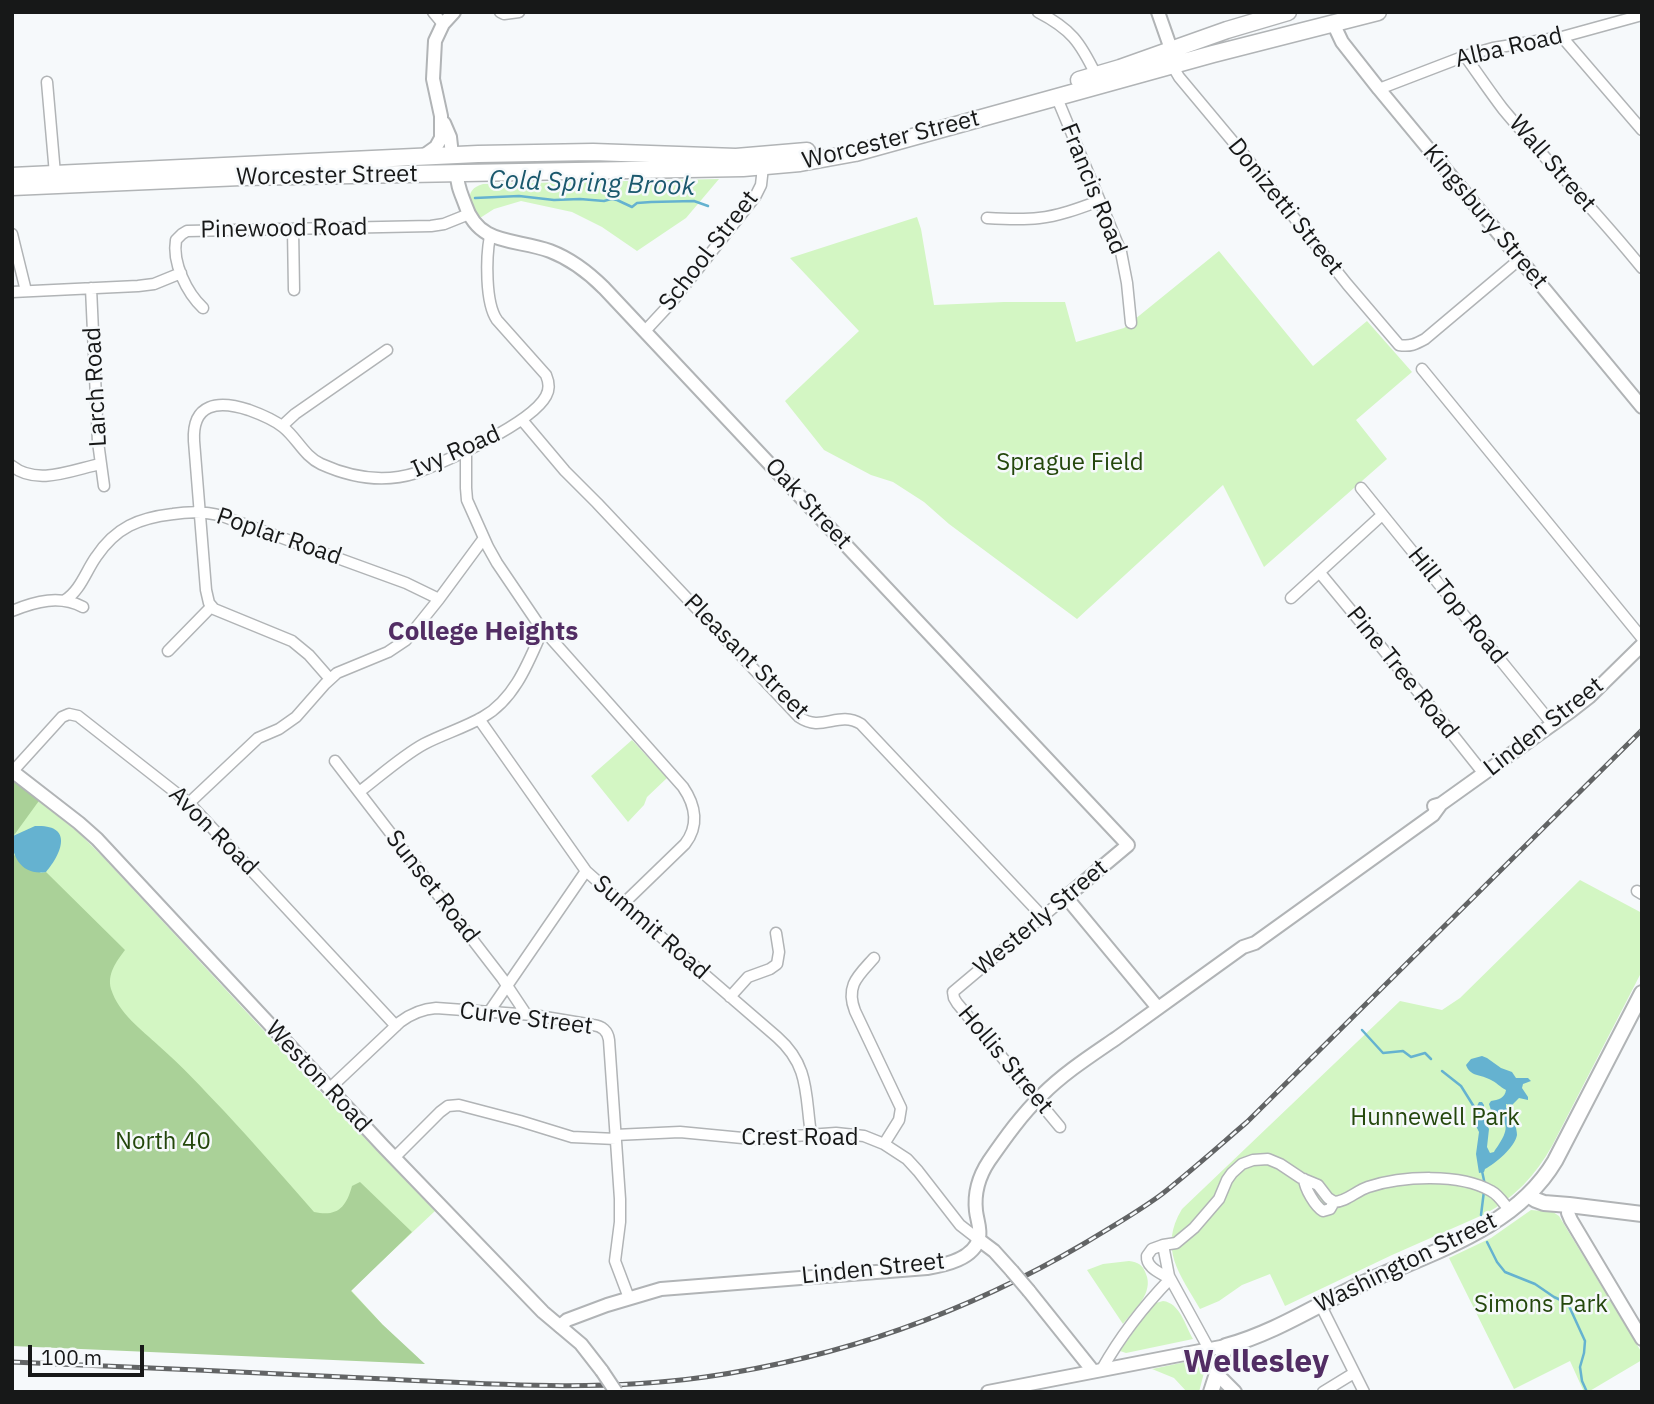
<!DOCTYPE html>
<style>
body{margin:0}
#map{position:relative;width:1654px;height:1404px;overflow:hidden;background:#f6f9fb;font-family:"IBM Plex Sans",sans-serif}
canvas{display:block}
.frame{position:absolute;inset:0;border:14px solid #171818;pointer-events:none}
.scale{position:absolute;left:28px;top:1345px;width:116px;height:32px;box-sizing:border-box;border:4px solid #171818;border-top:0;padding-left:9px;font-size:21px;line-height:24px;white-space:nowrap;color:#171818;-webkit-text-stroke:5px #f6f9fb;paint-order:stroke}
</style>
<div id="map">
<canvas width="1654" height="1404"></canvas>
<div class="frame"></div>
<div class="scale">100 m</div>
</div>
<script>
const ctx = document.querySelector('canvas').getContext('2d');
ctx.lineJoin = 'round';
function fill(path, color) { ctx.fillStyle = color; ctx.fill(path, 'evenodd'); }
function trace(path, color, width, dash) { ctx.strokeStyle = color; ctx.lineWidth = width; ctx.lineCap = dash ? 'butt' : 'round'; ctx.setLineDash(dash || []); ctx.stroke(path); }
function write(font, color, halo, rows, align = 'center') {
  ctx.font = font + ' "IBM Plex Sans",sans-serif'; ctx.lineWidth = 5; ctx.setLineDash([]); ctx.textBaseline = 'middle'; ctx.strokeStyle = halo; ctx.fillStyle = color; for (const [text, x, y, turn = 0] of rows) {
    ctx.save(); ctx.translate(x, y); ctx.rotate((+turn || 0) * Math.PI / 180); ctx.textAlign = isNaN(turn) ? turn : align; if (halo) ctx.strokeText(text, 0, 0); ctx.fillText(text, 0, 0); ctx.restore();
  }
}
fill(new Path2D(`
 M719,179L686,218L637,251L602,227L572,212L521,201L494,209L480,218C470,206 462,190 483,184Z
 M917,217L921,229L934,305L1004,302H1065L1076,342L1124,328L1219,251L1313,366L1367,321L1412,372L1356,420L1387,459L1264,567L1223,485L1077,619L949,524L924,502L893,482L871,475L824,450L785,401L859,331L790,258Z
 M632,740L667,778L647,797L644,805L628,822L591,776Z
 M12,788L29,793L79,833L103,857L327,1099L435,1211L351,1290L382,1324L12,1272Z
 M1580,880L1642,913V971L1552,1146C1536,1175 1514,1198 1485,1214L1392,1255L1285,1306L1270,1274L1242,1285L1219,1301L1200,1309C1180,1274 1158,1249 1182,1209L1400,1001L1442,1010L1460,998Z
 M1531,1210L1553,1212L1559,1216L1642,1353V1360L1588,1392H1584L1570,1361L1514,1389L1449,1258L1491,1238Z
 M1129,1261C1138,1262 1143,1265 1146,1274C1154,1293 1134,1310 1123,1324L1087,1270L1103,1264Z
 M1163,1301C1180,1303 1185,1325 1193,1339L1126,1353L1120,1351L1151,1307L1156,1303Z
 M1195,1360L1200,1361L1205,1369L1199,1392H1187L1174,1378L1152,1369Z`), '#d3f6c3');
fill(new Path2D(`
 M12,782H16L41,798L12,838Z
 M12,851L14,855L41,873L46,872L125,950C116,962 107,974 111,989C119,1014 141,1029 159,1046C182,1066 203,1089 224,1111C255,1144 284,1178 314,1212C337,1217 346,1208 352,1186L360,1182L412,1232L351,1291L382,1324L425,1364L12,1346Z`), '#aad198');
fill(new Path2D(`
 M35,826C73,824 63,852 46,872C23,876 10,857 13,836Z
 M1482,1056L1487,1058L1501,1068L1512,1072L1516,1078H1528L1531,1081L1523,1084L1522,1088L1528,1097V1100L1519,1098L1512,1105L1506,1104V1108L1512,1112C1513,1120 1517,1128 1517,1135C1515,1147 1495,1164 1485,1169L1484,1172L1479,1173L1476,1154L1479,1132L1474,1122L1473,1117L1474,1112L1479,1102H1482L1484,1105V1119L1489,1129L1487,1147L1490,1153L1494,1152C1498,1145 1510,1131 1504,1122C1501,1119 1496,1118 1493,1116L1489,1104L1491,1101C1498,1100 1505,1098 1506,1090C1500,1087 1496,1082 1491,1080C1481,1074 1470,1077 1466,1065L1471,1059Z`), '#65b2d0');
trace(new Path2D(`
 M475,198L519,196L554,200L580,199L604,201L611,199L617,200L632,207L637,203L651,202L694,201L708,206
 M1362,1030L1383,1053L1403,1051L1411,1057L1425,1053L1431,1059
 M1442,1071L1461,1086L1476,1110
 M1482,1171L1485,1185
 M1481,1215L1484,1191
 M1487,1242L1497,1262L1505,1272L1535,1284L1554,1297L1565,1302L1569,1306L1585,1341L1584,1353L1580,1367L1582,1381L1587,1392`), '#65b2d0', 2.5);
const minor = new Path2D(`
 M433,12L443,24
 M500,12L504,14L519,12
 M1038,12C1071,29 1080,42 1096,75
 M1562,37L1642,130
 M1465,56C1478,74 1490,92 1503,109C1548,163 1598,213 1642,268
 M1172,65L1179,77L1245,156L1347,284L1399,345C1410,347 1416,344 1425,339L1520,259
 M47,82L55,174
 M1379,89L1465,56L1493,48L1562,37L1642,15
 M1057,98L1121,252L1127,283L1131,323
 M987,218C1004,219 1022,220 1039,218C1059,216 1080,208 1099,201
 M293,229L294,290
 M12,234L26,291
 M91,288L98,442L104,486
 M12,292L138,286L154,284L181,273
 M203,308C187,293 172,263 176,240L182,234L187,231L431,226L444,224L469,214
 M645,331L671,303L755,197L761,185L763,167
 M1422,369L1642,638
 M522,420L565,471L597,503L799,717C822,733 838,710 861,724L1043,917
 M282,426L295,414L387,350
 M466,450V488L467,500L488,547L497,563L539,625L683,787C696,806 699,826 685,844L623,904
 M12,466C37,486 72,470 100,464
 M1361,488L1553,725
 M1320,573L1434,711L1484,774
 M1291,598L1382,515
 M65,600C80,591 86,571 96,557C116,527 139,518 173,514C191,511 205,511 222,516L406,583L439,599
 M12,611C36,601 60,595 83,607
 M168,651L211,607
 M330,679L309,655L292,641L214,609L209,603L206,590L194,441C192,403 218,400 249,410C260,414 273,419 283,427C297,438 304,456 321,464C352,478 384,483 416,473C446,461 531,424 546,396C550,389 549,382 546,375L497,320C485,303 486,257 490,236
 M479,719L586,871L623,904L777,1037C810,1066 805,1095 811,1134
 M335,761L502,978L526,1014
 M13,771L62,717L69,714L78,716L189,803L396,1026
 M359,792C379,777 402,756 424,744C443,734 464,728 483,717C515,699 529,661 543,629
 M189,803L258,738L279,729L296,717L325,684L337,673L388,652L406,640L439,599L484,538
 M1637,891L1642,894
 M874,958C859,975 845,985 855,1011L901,1108L899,1120L884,1144
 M730,997L748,977L770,969L777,964L779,952L776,933
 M489,1012L586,871
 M329,1089L400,1022C412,1013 422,1009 436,1008L533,1015L593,1025C602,1026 608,1031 609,1040L620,1199V1222L615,1261L629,1298
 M1060,1127L957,1003L954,998L953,992L1066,897
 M615,1135L680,1132L753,1139L836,1133L864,1136L884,1144L907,1159L918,1171L960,1225L978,1239
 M394,1158L440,1112L448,1106L459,1105L520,1121L572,1137L616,1139
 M1304,1179C1305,1189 1315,1206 1323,1211L1330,1209L1334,1202C1346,1202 1356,1191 1368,1187C1402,1176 1460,1173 1491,1191C1499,1195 1504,1204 1510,1211
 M1163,1245L1176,1243L1194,1228L1219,1199L1227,1180L1232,1173L1242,1164L1253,1160L1268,1159L1280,1164L1301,1178L1318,1185L1328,1198L1334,1202
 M1170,1279C1161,1273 1146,1268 1147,1256L1152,1249L1163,1245L1169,1276L1209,1349
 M1320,1304L1364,1392
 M1102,1369C1120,1337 1144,1306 1170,1279
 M1323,1392L1354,1373`);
const tertiary = new Path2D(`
 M1158,12L1171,49
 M444,123L450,137L452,155
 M422,157L436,147L441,138V116L433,79L435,41L443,24L454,12
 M457,173C457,186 461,193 465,204C479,247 516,238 550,251C571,259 588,272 604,288L1128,845L1066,897L1158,1008
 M1434,806L1441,804L1571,711L1589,697L1642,645
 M1569,1205L1568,1213L1571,1220L1642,1339
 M978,1239L994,1251L1012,1271
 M1029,1291L1093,1371
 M560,1326L567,1320L607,1305L661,1289L927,1268C945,1265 974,1259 979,1238C981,1229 977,1220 976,1211C974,1193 979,1176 989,1161C1005,1138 1022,1114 1042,1095C1065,1072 1092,1055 1118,1037C1160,1007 1201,977 1243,947L1255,943L1433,815L1441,804
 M1216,1373L1235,1392`);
const secondary = new Path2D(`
 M1333,23L1342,42L1379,89L1642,407
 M12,771L79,823L97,839L383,1146L543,1312L581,1344L602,1371
 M988,1392L1226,1346`);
const primary = new Path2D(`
 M1528,1195L1536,1200L1544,1203L1569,1205L1642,1214
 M1211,1392L1226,1346C1271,1334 1312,1308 1353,1288C1423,1254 1513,1232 1555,1161L1642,993`);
const trunk = new Path2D(`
 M1079,80L1120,68L1227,30L1288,12
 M12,176L478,154L593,152L736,157L807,151
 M12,187L241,177L743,168L800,163L855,153L1213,54L1378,12`);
trace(minor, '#b1b4b6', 13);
trace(tertiary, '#b1b4b6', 16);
trace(secondary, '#b1b4b6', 16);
trace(primary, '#b1b4b6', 18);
trace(trunk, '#b1b4b6', 19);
trace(minor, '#fff', 10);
trace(tertiary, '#fff', 12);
trace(secondary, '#fff', 12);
trace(primary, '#fff', 14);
trace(trunk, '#fff', 16);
const rail = new Path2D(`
 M12,1362C136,1367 261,1373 385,1379C491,1384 599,1392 705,1377C839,1358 968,1312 1085,1243C1111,1227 1138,1212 1162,1194C1191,1171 1219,1146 1247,1122L1642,730`);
trace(rail, '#626465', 5);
trace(rail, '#f6f9fb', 2.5, [8]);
const tertiaryBridge = new Path2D(`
 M1012,1271L1029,1291`);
const secondaryBridge = new Path2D(`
 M602,1371L616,1392`);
trace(tertiaryBridge, '#b1b4b6', 16, []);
trace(secondaryBridge, '#b1b4b6', 16, []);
trace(tertiaryBridge, '#fff', 12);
trace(secondaryBridge, '#fff', 12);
write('24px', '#171818', '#f6f9fb', [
 ["Alba Road",1509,48,-13],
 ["Worcester Street",891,140,-14],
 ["Wall Street",1552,164,49],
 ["Worcester Street",327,176,-1],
 ["Francis Road",1093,189,68],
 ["Donizetti Street",1285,207,51],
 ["Kingsbury Street",1485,217,50],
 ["Pinewood Road",284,229,-1],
 ["School Street",709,251,-52],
 ["Larch Road",96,387,-93],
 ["Ivy Road",456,452,-24],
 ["Oak Street",808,504,47],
 ["Poplar Road",279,537,19],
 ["Hill Top Road",1457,606,51],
 ["Pleasant Street",746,657,45],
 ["Pine Tree Road",1402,673,51],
 ["Linden Street",1544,727,-38],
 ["Avon Road",213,831,45],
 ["Sunset Road",432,887,52],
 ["Westerly Street",1041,918,-40],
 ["Summit Road",651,928,41],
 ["Curve Street",526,1019,7],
 ["Hollis Street",1005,1060,50],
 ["Weston Road",318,1077,47],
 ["Crest Road",800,1138],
 ["Washington Street",1406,1263,-26],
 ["Linden Street",873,1269,-6]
]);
write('24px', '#24470c', '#f6f9fb', [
 ["Sprague Field",1070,463],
 ["Hunnewell Park",1435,1118],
 ["North 40",163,1142],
 ["Simons Park",1541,1305]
]);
write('italic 26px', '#1a586d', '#f6f9fb', [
 ["Cold Spring Brook",592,184,2]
]);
write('bold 26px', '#522d64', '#f6f9fb', [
 ["College Heights",483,632]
]);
write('bold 32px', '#522d64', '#f6f9fb', [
 ["Wellesley",1256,1363]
]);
</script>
